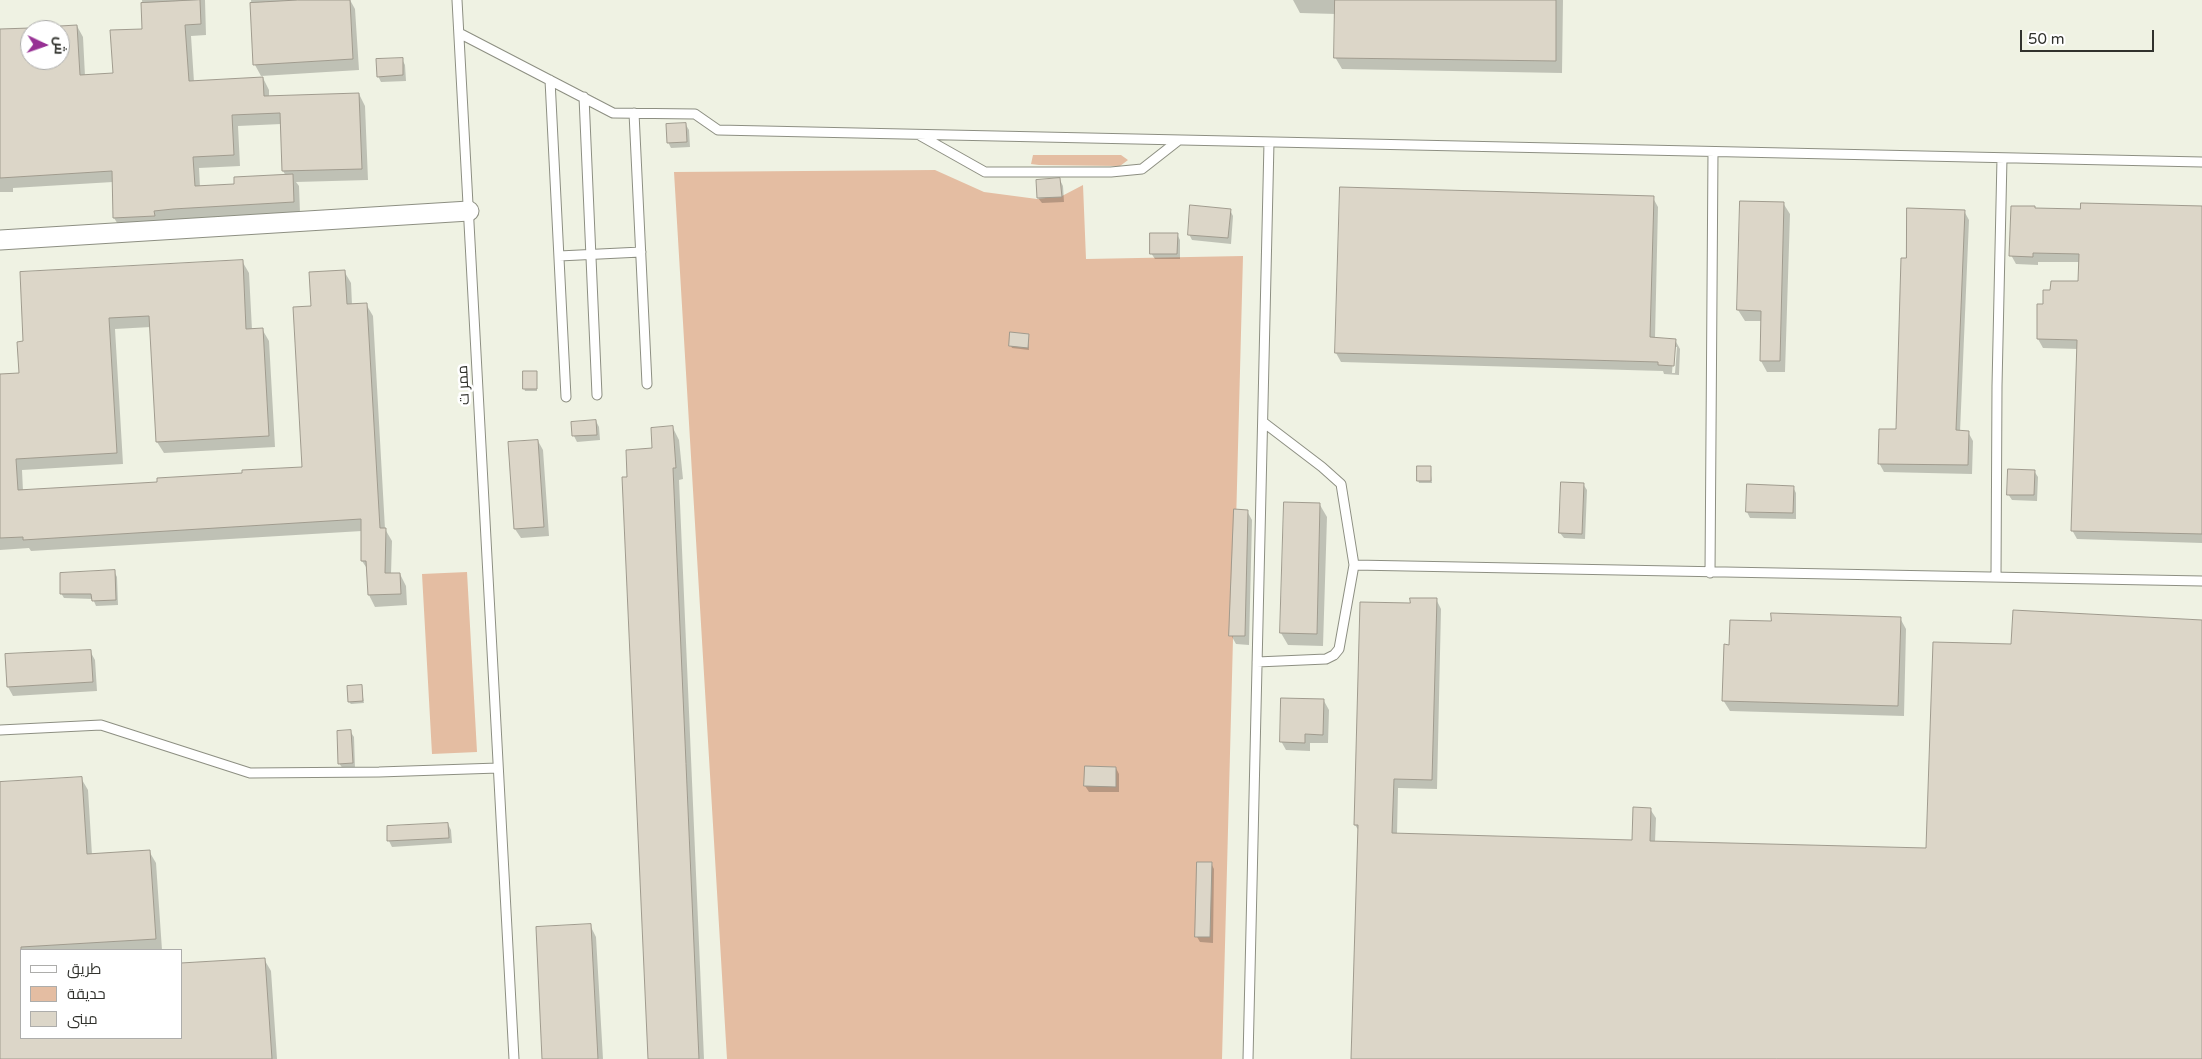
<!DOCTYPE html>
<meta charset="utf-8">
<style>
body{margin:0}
#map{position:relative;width:2202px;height:1059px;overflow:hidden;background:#eff2e3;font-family:"Varela Round",Cairo,sans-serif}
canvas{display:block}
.legend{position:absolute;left:20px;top:949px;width:162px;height:90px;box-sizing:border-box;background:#fff;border:1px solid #adadab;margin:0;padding:6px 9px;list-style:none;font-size:15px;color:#31322d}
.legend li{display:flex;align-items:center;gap:10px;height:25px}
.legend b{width:25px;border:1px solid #adadab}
.north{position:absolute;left:20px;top:20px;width:50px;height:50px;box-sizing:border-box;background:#fff;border:1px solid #adadab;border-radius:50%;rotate:93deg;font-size:14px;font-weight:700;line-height:20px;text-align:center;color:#31322d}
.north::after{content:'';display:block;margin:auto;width:18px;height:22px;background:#973094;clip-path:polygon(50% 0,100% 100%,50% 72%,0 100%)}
.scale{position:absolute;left:2020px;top:30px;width:134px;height:22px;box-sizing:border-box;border:2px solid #31322d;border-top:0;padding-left:6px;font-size:15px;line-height:18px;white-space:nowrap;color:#31322d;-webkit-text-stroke:4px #fff;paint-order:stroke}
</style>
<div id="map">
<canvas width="2202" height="1059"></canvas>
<ul class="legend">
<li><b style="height:6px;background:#fff"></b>طريق</li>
<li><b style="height:14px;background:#e4bda2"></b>حديقة</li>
<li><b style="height:14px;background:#dcd6c8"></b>مبنى</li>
</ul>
<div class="north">ش</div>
<div class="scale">50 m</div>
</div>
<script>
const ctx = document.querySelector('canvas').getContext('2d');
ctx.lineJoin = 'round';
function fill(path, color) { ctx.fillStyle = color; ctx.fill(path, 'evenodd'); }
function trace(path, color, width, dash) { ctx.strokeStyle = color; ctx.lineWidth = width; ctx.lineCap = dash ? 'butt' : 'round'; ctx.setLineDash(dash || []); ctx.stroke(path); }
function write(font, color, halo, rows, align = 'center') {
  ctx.font = font + ' "Varela Round",Cairo,sans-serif'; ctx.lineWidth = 5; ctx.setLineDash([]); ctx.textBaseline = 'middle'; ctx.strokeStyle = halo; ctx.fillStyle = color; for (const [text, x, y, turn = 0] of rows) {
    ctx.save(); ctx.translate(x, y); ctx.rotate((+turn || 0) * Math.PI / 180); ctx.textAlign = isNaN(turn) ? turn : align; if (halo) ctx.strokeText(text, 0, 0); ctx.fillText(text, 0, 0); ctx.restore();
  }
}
fill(new Path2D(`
 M1033,155H1121L1128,160L1120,166L1039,165L1031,164Z
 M935,170L984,192L1037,199L1062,196L1083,185L1086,259L1243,256L1222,1059H727L674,172Z
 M467,572L477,752L432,754L422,574Z`), '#e4bda2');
fill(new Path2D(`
 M142,0H205L206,35L191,36L194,82L263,78L269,90V97L359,94L365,106L368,180L296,182L299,186L300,213L121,229L114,218L113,182L13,188V192H0V31L77,26L83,37L85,76L114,74L144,30ZM30,30H60V60H30ZM281,124L283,171L286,176L235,185L200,187L199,168L240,166L238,126Z
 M251,0H350L355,9L359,70L261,76L255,65Z
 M1293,0H1563L1562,73L1342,69L1335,57L1336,14L1300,13Z
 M402,59L405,65L406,81L381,82L378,76Z
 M686,125L689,130L690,147L671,148L668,142Z
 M1060,180L1063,186L1064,202L1042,203L1038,198Z
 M1653,198L1658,207L1655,338L1675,340L1680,349L1679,375L1664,374L1663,371L1341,362L1336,353ZM1674,347H1677L1675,373H1672Z
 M1783,203L1790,214L1785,372H1767L1761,361L1762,321H1745L1738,310Z
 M2202,207V543L2077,539L2072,530L2078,349L2043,348L2038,339L2039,306H2044L2080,283V262H2038V265L2016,264L2011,255L2035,210Z
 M1230,210L1233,216L1231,244L1192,240L1189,234Z
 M1964,211L1969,220L1960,432H1968L1973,441L1972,474L1884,472L1879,463L1897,431L1907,259Z
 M1177,234L1180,240V259H1155L1151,253Z
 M242,261L249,273L252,330L262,329L269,341L275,447L164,453L157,442L151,327L115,329L123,464L22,470L23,491L158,483L303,468L312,308L344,271L351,283L352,305L366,304L373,316L385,529L392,541L391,574H400L406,586L407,605L375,607L369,595L368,570L362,561V531L31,551L29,548L0,550V375L20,374L18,343Z
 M1028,335L1029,350L1012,348L1011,346Z
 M536,372L537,391H525L524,388Z
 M596,421L599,427L600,440L577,442L574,436Z
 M673,428L679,440L683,479L679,480L704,1059H648L629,478Z
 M538,441L543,450L549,536L521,538L515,529L509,443Z
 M1430,467L1432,483H1419L1418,480Z
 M2034,471L2038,477L2037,501L2012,500L2008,494Z
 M1583,484L1587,490L1585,539L1564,538L1560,533Z
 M1793,487L1796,493V519L1750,518L1747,512Z
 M1285,504L1320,505L1327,517L1323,646L1288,645L1281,633Z
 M1247,511L1252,520L1249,645L1236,644L1231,635Z
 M114,571L117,577L118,605L96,606L93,599L64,598L61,593Z
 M1436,599L1441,609L1437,789L1398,788L1397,835L1633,841L1650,809L1656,818L1655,842L1928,850L2012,646L2202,622V1059H1352L1359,831L1355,825L1411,604Z
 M1900,618L1906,629L1904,716L1730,711L1723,700L1731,646L1772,622Z
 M90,651L95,660L97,691L13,696L8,687Z
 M361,686L364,703L351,704L349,702Z
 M1324,701L1329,710L1328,743H1310V751L1286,750L1281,741Z
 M350,731L354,737L355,768L343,769L339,763Z
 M1116,768L1119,774V792H1089L1085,786Z
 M81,778L88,790L92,855L149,851L156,863L162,950H21V1038H181L264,959L271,971L277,1059H0V783Z
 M448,824L451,830L452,843L392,847L389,841L388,827Z
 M1211,863L1214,869L1213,943L1200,942L1197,937Z
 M590,925L596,937L603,1059H544Z`), '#0003');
const building = new Path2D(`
 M200,0L201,24L185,25L189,81L263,77L264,96L359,93L362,169L282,171L280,113L232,115L234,155L193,157L195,186L234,184V177L293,174L294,202L173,209L154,211L155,216L113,218L112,171L0,178V29L30,28V60H60V26L77,25L80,75L113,73L110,30L142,29L141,3Z
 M298,0H350L353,59L253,65L250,3Z
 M1335,0H1556V61L1334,58Z
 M403,58V75L377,77L376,59Z
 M686,123L687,142L667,143L666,124Z
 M1060,178L1062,197L1037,198L1036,180Z
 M1340,187L1654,196L1650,337L1676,339L1674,366L1658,365V362L1335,353Z
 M1740,201L1784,202L1780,361H1760L1761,311L1737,310Z
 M2081,203L2202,206V534L2071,531L2077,340L2037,339V304H2043V290H2050L2051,281H2078L2079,254L2033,253V257L2009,256L2011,206H2035V208L2080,209Z
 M1190,205L1231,209L1228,238L1188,235Z
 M1907,208L1965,210L1956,430L1969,431L1968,465L1878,464L1879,429H1896L1901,258H1906Z
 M1150,233H1178L1177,254H1150Z
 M243,260L246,329L263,328L269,436L156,442L149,316L109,318L117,453L16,459L18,490L157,482V478L242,473V470L302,467L293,307L311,306L309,272L345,270L347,304L367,303L380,528H386L385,573H400L401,594L368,595L366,561H361V519L23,540V537L0,538V374L19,373L17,342L23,341L20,272Z
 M1010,332L1029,334L1028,348L1009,346Z
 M523,371H537V389H523Z
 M596,420L597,435L572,436L571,422Z
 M673,426L676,468H673L699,1059H648L622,477H627L626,450L652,448L651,428Z
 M538,440L544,527L514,529L508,442Z
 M1417,466H1431V481H1417Z
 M2008,469L2035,470L2034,495H2007Z
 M1561,482L1584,483L1582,534L1559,533Z
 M1747,484L1794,486L1793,513L1746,512Z
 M1284,502L1320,503L1317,634L1280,633Z
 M1234,509L1248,510L1245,636H1229Z
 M115,570L116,600L92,601L91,594H60V573Z
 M1410,598H1437L1432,780L1394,779L1392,833L1632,840L1633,807L1651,808L1650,841L1926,848L1933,642L2011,644L2013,610L2202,620V1059H1351L1358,825H1354L1360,602L1410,603Z
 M1771,613L1901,617L1898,706L1722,701L1724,644L1729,645L1730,620L1771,621Z
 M91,650L93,682L7,687L5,654Z
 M362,685L363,701L348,702L347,686Z
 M1281,698L1324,699L1323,735L1305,734V743L1280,742Z
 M351,730L353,763L338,764L337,731Z
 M1085,766L1116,767V787L1084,786Z
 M82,777L87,854L150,850L156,939L21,947V1038H181V963L265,958L272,1059H0V782Z
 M448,823L449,838L387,841V826Z
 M1197,862H1212L1210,937H1195Z
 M591,924L598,1059H542L536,927Z`);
fill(building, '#dcd6c8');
trace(building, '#a09b8e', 1);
const lane = new Path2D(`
 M457,0L514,1059
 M459,33L613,113L695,114L718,130L2202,162
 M550,80L566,397
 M584,97L597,395
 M634,113L647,384
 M921,136L985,172H1111L1142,169L1179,140
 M559,256L641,252
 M1263,422L1322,467L1341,484L1354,565L2202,581
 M1710,573L1713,152
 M1996,576L1997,386L2002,158
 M1257,662L1326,659L1334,655L1339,649L1354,565
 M0,730L101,725L250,773L379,772L498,768
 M1248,1059L1269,142`);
const street = new Path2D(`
 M0,240L469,211`);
trace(lane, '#8d8f82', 11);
trace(street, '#8d8f82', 21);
trace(lane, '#fff', 9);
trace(street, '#fff', 19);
write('15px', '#31322d', '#fff', [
 ["ممر ت",464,385,-93]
]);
</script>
